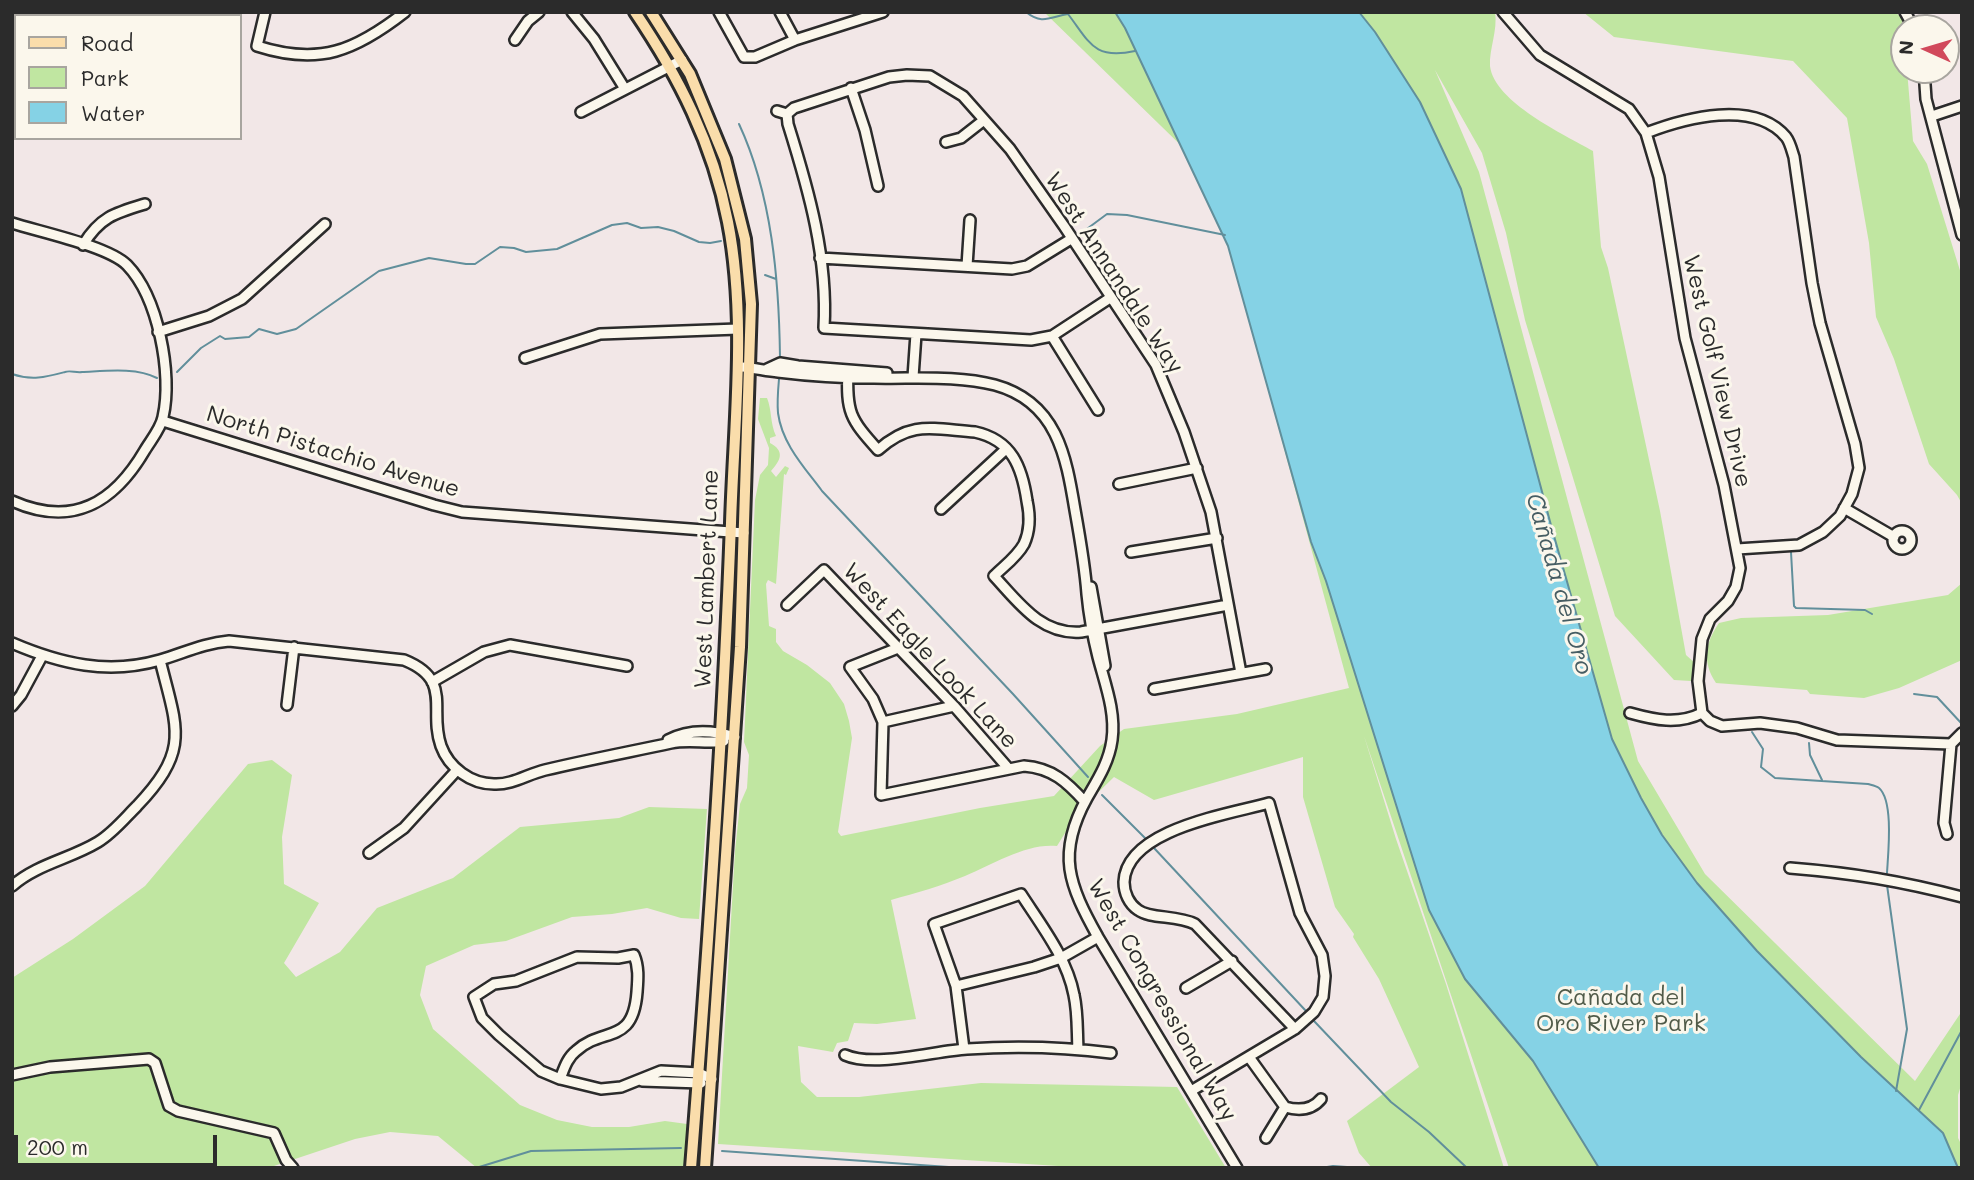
<!DOCTYPE html>
<meta charset="utf-8">
<style>
body{margin:0}
#map{position:relative;width:1974px;height:1180px;overflow:hidden;background:#f2e7e7;font-family:Mali,sans-serif}
canvas{display:block}
.frame{position:absolute;inset:0;border:14px solid #2b2b2b;pointer-events:none}
.legend{position:absolute;left:14px;top:14px;width:228px;height:126px;box-sizing:border-box;background:#fbf7ec;border:2px solid #a8a59f;margin:0;padding:9px 12px;list-style:none;font-size:21px;color:#2b2b2b}
.legend li{display:flex;align-items:center;gap:14px;height:35px}
.legend b{width:35px;border:2px solid #a8a59f}
.north{position:absolute;left:1890px;top:14px;width:70px;height:70px;box-sizing:border-box;background:#fbf7ec;border:2px solid #a8a59f;border-radius:50%;rotate:274deg;font-size:19px;font-weight:700;line-height:28px;text-align:center;color:#2b2b2b}
.north::after{content:'';display:block;margin:auto;width:24px;height:32px;background:#d1495b;clip-path:polygon(50% 0,100% 100%,50% 72%,0 100%)}
.scale{position:absolute;left:14px;top:1135px;width:203px;height:32px;box-sizing:border-box;border:4px solid #2b2b2b;border-top:0;padding-left:9px;font-size:21px;line-height:24px;white-space:nowrap;color:#2b2b2b;-webkit-text-stroke:5px #fbf7ec;paint-order:stroke}
</style>
<div id="map">
<canvas width="1974" height="1180"></canvas>
<div class="frame"></div>
<ul class="legend">
<li><b style="height:9px;background:#faddab"></b>Road</li>
<li><b style="height:19px;background:#c0e6a1"></b>Park</li>
<li><b style="height:19px;background:#85d2e5"></b>Water</li>
</ul>
<div class="north">N</div>
<div class="scale">200 m</div>
</div>
<script>
const ctx = document.querySelector('canvas').getContext('2d');
ctx.lineJoin = 'round';
function fill(path, color) { ctx.fillStyle = color; ctx.fill(path, 'evenodd'); }
function trace(path, color, width, dash) { ctx.strokeStyle = color; ctx.lineWidth = width; ctx.lineCap = dash ? 'butt' : 'round'; ctx.setLineDash(dash || []); ctx.stroke(path); }
function write(font, color, halo, rows, align = 'center') {
  ctx.font = font + ' Mali,sans-serif'; ctx.lineWidth = 6; ctx.setLineDash([]); ctx.textBaseline = 'middle'; ctx.strokeStyle = halo; ctx.fillStyle = color; for (const [text, x, y, turn = 0] of rows) {
    ctx.save(); ctx.translate(x, y); ctx.rotate((+turn || 0) * Math.PI / 180); ctx.textAlign = isNaN(turn) ? turn : align; if (halo) ctx.strokeText(text, 0, 0); ctx.fillText(text, 0, 0); ctx.restore();
  }
}
fill(new Path2D(`
 M1044,12H1495C1498,30 1489,49 1490,66C1494,102 1565,135 1593,151L1601,247L1608,268L1660,511L1686,655L1696,664L1691,681L1674,680L1615,616L1525,320L1506,233L1482,153L1435,70L1479,172L1638,761L1705,874L1915,1081L1962,1011V1082L1958,1095V1138L1962,1146V1168H1509L1364,736L1396,839L1446,984L1504,1168H1372L1359,1153L1347,1121L1419,1067L1379,979L1353,937L1354,934L1335,907L1303,797V757L1154,800L1114,777L1078,812L1057,846C1026,843 994,864 965,876C941,886 916,893 891,900L916,1019L877,1024L854,1023L848,1041L837,1043L833,1052L798,1046L801,1082L817,1097H859L981,1083L1177,1087L1226,1168H1089L718,1144L735,851L740,804L747,788L749,755L744,742L755,500L760,475L768,465L769,448L758,419L760,398H767C772,410 770,423 776,436L770,438V443C785,451 781,460 771,471L776,477L785,466L789,468L786,475L784,474L776,584L768,580L766,584L769,626L776,629V642L783,651L807,665L830,683L844,704L849,721L852,738L838,832L841,836L980,808L1054,796L1100,746L1124,729L1237,714L1349,688L1218,205L1199,163Z
 M1583,12H1895L1902,18L1904,70H1907L1913,141L1927,164L1962,277V504L1957,495L1929,464L1894,359L1876,317L1869,243L1847,118L1793,61L1614,37Z
 M1962,583V660L1899,688L1864,698L1810,694L1807,690L1716,683C1702,662 1705,643 1719,623L1741,618L1828,615L1948,595Z
 M272,760L292,775L282,837L284,884L319,903L284,963L296,977L340,952L377,908L453,878L520,827L619,818L649,807L707,809L699,919L681,918L647,908L612,914L572,917L506,941L474,945L426,966L420,995L433,1029L520,1105L557,1120L592,1127H629L665,1121L687,1124L684,1168H477L438,1136L390,1132L355,1139L268,1168H12V978L73,939L145,886L248,764Z`), '#c0e6a1');
const water = new Path2D(`
 M1115,12H1359L1375,32L1420,102L1461,189L1552,529L1612,739L1641,798L1662,835L1697,883L1757,951L1861,1057L1943,1133L1958,1168H1599L1533,1061L1465,979L1429,910L1326,581L1311,542L1228,246L1125,28Z`);
fill(water, '#85d2e5');
trace(water, '#618f9b', 2);
trace(new Path2D(`
 M1026,12C1042,25 1050,17 1068,14C1090,43 1094,60 1135,51
 M214,16L215,12
 M739,124C772,195 779,280 780,357
 M1076,237L1107,214L1127,215L1225,235
 M765,275L776,279
 M177,372L201,348L220,336L225,339L249,337L259,329L277,334L296,329L379,271L429,258L466,264H475L500,247L514,248L526,252L557,249L612,225L627,223L641,228L658,227L674,231L699,242L710,243L721,241
 M12,374C32,381 46,377 65,372C70,370 76,373 82,372C105,371 136,367 157,378
 M779,379C778,390 777,402 778,413C782,444 805,468 822,491L1013,694L1088,777
 M1791,552L1794,606L1796,608L1865,610L1872,614
 M1914,694L1937,697L1962,724
 M1752,732L1763,749L1761,767L1775,778L1868,784C1871,785 1876,786 1879,788C1894,801 1888,854 1887,873
 M1809,743L1810,755L1822,780
 M1102,795L1146,839
 M1154,848L1306,1011
 M1887,885L1907,1029L1896,1091
 M1314,1021L1391,1102L1429,1132L1467,1168
 M1919,1110L1962,1030
 M722,1151L963,1168
 M476,1168L531,1151L681,1148
 M1321,1168L1333,1166L1361,1168`), '#618f9b', 2);
const minor = new Path2D(`
 M17,12L25,16
 M265,12L257,46C319,66 355,51 405,12
 M572,12L594,39L625,89
 M719,12L744,57
 M780,12L795,40
 M1503,12L1540,55L1629,109L1646,133L1659,177L1685,338L1724,485L1740,568L1736,587L1728,601L1710,619L1702,639L1698,681L1702,713L1710,721L1722,726L1760,723L1797,728L1837,740L1951,744L1962,733
 M1905,12L1914,28
 M515,40L528,21L539,12
 M744,57H755L795,40L883,12
 M1924,70L1926,99L1962,235
 M851,88L865,130L878,186
 M777,111L787,114
 M581,112L682,60
 M787,114L794,108L889,77L907,75L930,76L963,96L1010,149L1064,226L1156,365L1184,432L1211,512L1241,673
 M787,114L788,124C809,191 828,258 824,328L1031,340L1052,336L1110,298
 M1932,116L1962,106
 M1646,133C1685,118 1754,99 1786,137C1790,142 1792,151 1794,157L1812,283L1820,323L1855,444L1859,468L1852,494L1840,516L1823,532L1799,545L1737,549
 M946,142L961,138L984,120
 M12,223C40,232 108,246 127,265C158,297 173,374 163,417C161,428 151,440 145,450C114,503 73,528 12,501
 M83,245C100,217 115,213 145,204
 M820,258L1012,269L1027,266L1071,239
 M967,266L970,220
 M158,332L209,316L242,299L325,224
 M1052,336L1098,410
 M525,358L600,334L738,329
 M742,367C755,368 766,371 778,372C810,376 842,378 874,378C913,379 957,375 995,385C1057,402 1066,456 1075,510C1080,538 1085,566 1087,594C1089,615 1093,637 1098,657C1105,684 1116,712 1112,740C1109,762 1098,779 1087,798C1056,854 1069,885 1098,937L1237,1168
 M767,369L780,363L798,366L887,373
 M848,370C846,412 850,419 878,450C911,420 933,429 975,432C1012,440 1022,467 1027,501C1030,515 1030,531 1024,544C1017,557 1004,566 994,576C1019,603 1041,635 1081,632L1228,605
 M913,377L916,334
 M163,421L434,505L462,512L744,533
 M1119,484L1197,468
 M1844,508L1894,537
 M941,509L1006,449
 M1893 540a9 9 0 1 1 18 0a9 9 0 1 1-18 0Z
 M1131,552L1217,538
 M1091,587L1105,666
 M787,605L824,570L954,706L1008,768
 M12,643C61,664 108,675 160,660C184,653 204,643 229,641L404,660C454,680 428,710 441,746C449,768 471,784 494,784C512,785 528,774 545,770C587,760 629,752 671,743C689,739 707,744 724,741
 M898,648L850,667L873,699L883,722L881,795L1024,766C1052,768 1067,782 1085,802
 M432,682L484,652L510,645L627,666
 M1154,689L1266,669
 M287,705L294,647
 M12,706L21,695L42,656
 M1630,713C1655,720 1678,725 1702,713
 M883,722L954,706
 M668,740C689,729 712,730 735,737
 M1947,834L1944,823L1951,744
 M369,853L404,828L457,770
 M1790,868C1852,873 1901,881 1962,897
 M12,886C37,864 70,859 98,842C113,833 125,818 137,806C191,749 177,729 160,660
 M956,986L1034,967L1061,958L1098,937
 M1186,988L1232,961
 M964,1049L956,986L934,924L1021,894C1041,925 1067,958 1074,995C1078,1013 1077,1031 1078,1049
 M845,1055C874,1068 934,1051 967,1049C1015,1046 1063,1047 1111,1053
 M1249,1057L1285,1107C1299,1111 1312,1110 1321,1099
 M12,1075L50,1067L149,1059L155,1063L169,1106L178,1111L274,1133L286,1160L293,1168
 M560,1079C564,1069 567,1058 576,1051C603,1026 633,1046 637,992C638,979 639,967 634,955L618,958L577,957L516,981L494,984L474,997L482,1018L499,1035L541,1071L560,1079L601,1089L621,1087L661,1071L699,1073L712,1079
 M642,1081L701,1083
 M1191,1091L1295,1029L1314,1012L1323,997L1325,976L1322,955L1300,913L1269,803C1230,814 1126,829 1124,882C1124,893 1129,904 1138,910C1150,919 1177,915 1195,924L1295,1029
 M1266,1138L1285,1107`);
const major = new Path2D(`
 M635,12C679,77 713,144 728,222C747,319 734,425 731,523C723,738 708,953 691,1168
 M651,12L690,74L725,159L745,239L751,304L740,647L705,1168`);
trace(minor, '#2b2b2b', 14);
trace(major, '#2b2b2b', 16);
trace(minor, '#fbf7ec', 9);
trace(major, '#faddab', 10);
write('23px', '#2b2b2b', '#fbf7ec', [
 ["West Annandale Way",1114,273,57],
 ["West Golf View Drive",1717,371,77],
 ["North Pistachio Avenue",333,452,17],
 ["West Lambert Lane",707,579,-88],
 ["West Eagle Look Lane",930,656,47],
 ["West Congressional Way",1162,1000,60]
]);
write('23px', '#505a48', '#fbf7ec', [
 ["Cañada del",1621,998],
 ["Oro River Park",1621,1024]
]);
write('italic 24px', '#465d63', '#fbf7ec', [
 ["Cañada del Oro",1559,584,74]
]);
</script>
